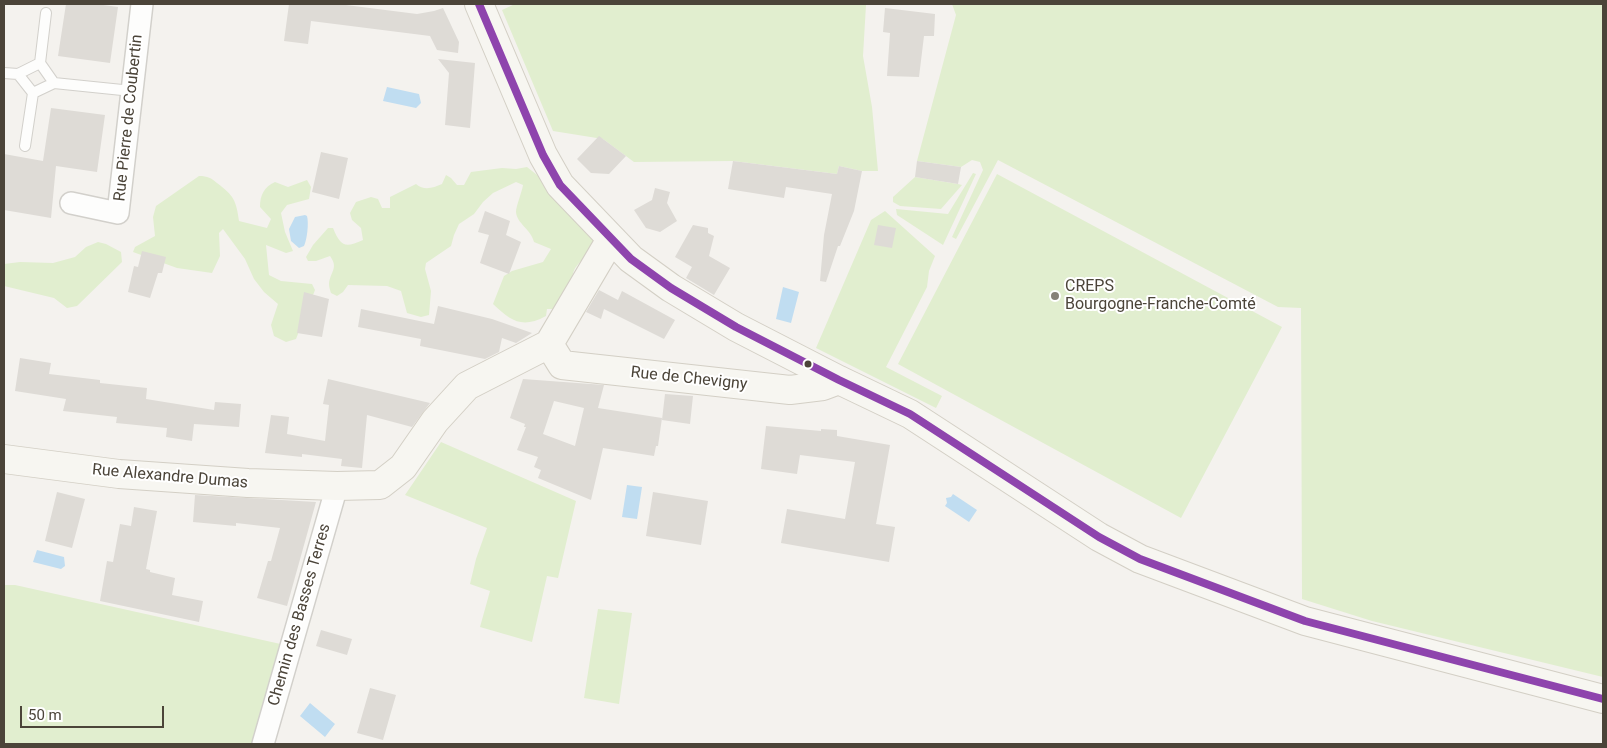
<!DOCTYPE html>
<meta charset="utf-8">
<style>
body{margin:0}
#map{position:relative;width:1607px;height:748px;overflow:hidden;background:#f4f2ee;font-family:Roboto,sans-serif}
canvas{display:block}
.frame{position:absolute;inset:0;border:5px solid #4b4439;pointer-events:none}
.scale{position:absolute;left:20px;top:706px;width:144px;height:22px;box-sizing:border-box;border:2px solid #4b4439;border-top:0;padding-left:6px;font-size:15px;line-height:18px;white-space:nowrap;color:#4b4439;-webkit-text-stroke:4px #fff;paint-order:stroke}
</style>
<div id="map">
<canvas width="1607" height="748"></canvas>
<div class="frame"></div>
<div class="scale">50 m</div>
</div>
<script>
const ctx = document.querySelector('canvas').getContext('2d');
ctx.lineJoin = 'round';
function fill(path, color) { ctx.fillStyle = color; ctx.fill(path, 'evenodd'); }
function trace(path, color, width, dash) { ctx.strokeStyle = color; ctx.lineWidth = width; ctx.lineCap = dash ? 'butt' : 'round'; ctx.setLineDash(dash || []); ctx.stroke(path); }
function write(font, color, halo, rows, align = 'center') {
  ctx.font = font + ' Roboto,sans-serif'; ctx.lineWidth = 4; ctx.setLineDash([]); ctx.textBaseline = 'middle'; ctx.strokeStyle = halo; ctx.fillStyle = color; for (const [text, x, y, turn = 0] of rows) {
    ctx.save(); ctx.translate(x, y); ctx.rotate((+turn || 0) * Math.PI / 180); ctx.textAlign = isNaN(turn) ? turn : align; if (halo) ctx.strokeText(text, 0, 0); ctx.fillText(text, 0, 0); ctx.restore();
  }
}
fill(new Path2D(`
 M515,4H853L866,5L863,56L872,107L878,171H862L839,166L837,174L733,161L634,162L603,139L553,131L502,10Z
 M952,4H1603V677L1372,621L1302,599L1301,308L1278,307L998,160L956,239L952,237L983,170L980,162L972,160L961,167L917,161L956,15Z
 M527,167L546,182L593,237L594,248C579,266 570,264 573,289L555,309H547L546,316C522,329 511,321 493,304L504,276L512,271L543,262L551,249L534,242C531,229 517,224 516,212C516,206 522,192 523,185L516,182L493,193L483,202L474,214L459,224L454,235L451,246L426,263L425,269L431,291L429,315L421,317L407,313L401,291L387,286L348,285L343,292L337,296L331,293C330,290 329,287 329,284C330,272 339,268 330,256L316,261H308L306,257L313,245L328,228H333C341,247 345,248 363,240L361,228L352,220L350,213L356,202L371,197L378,199L382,208H390V197L416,184C424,191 433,188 442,184L446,175L451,178L457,185H464L471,172L502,168L516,169Z
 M973,173L976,174L943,245L897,215L896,209L948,214Z
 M997,174L1282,327L1181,518L898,364Z
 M199,176C208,176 211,178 217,183C234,196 236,200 239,221L267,228L271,219L260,207C260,195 264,187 275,182L288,187L307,180L311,187L309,199L287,205L281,213L285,232L293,251L286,253L266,245L269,275L281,281L312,284L315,290L296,339L286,342L274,336L271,325L278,304L264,292L254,279L245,259L223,229L219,233L220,256L212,273L177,268L133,252L135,247L155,236L153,217L156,206Z
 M915,177L958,184L962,185L941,209L900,206L893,202V197Z
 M885,211L935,256L929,271L927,287L886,367L942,396L936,408L816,348L871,220Z
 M98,242L106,244L121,252L122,262L77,306L67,308L54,298L4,286V264L20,262L53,263L75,257L86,247Z
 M441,442L576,501L558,578L547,576L532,642L480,627L490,591L470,584L476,559L487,528L405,495Z
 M4,585H15L285,645L253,744H4Z
 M598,609L632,613L619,704L584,698Z`), '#e1eecf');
fill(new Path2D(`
 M387,87L419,94L421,103L416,108L383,101Z
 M305,215L307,216C309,223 307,240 304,246L299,248L291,241L289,229L295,217Z
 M783,287L799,292L791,323L776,319Z
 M627,485L642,487L637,519L622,517Z
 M953,494L977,510L969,522L945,506L947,503L946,498L951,497Z
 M37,550L64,557L65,566L61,569L33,562Z
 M310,703L335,724L325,737L300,716Z`), '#c0ddf1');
fill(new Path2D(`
 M66,4H96L118,7L110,63L58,56Z
 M289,4H338L417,14L434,11L443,8L459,42L458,53L437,50L430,36L311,21L308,44L284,41Z
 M885,8L935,14L934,36H924L919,77L887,76L890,33L883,32Z
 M438,59L475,63L470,128L445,125L449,73Z
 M51,108L105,115L97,172L56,166L51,218L4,210V154L43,161Z
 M599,136L626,156L609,174L591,173L577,159Z
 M321,152L348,158L339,199L312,192Z
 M733,161L837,174L839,166L862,171L854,211L840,246H838L826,282L820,281L824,235L832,194L786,187L784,198L728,189Z
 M917,161L961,167L958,184L915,177Z
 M655,188L670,192L667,203L677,221L660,232L646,228L634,210L652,200Z
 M485,211L510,221L506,235L521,242L509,274L480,263L489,235L478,232Z
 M693,225L708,228V233L714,236L709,256L730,268L714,295L686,278L692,267L675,257Z
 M878,225L896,228L892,248L874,245Z
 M142,251L166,257L162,273H158L150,298L128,292L134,266L138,267Z
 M599,290L618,300L622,291L675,320L664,339L604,309L601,319L586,312Z
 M304,292L329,299L322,337L297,333Z
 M438,306L492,319L532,333L516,343L502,338L499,352L485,359L420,346L421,339L358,327L361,309L434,324Z
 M20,358L51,363L49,374L100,380V383L147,388L146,399L214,410L215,402L241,404L239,427L194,424L192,441L166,437L167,428L116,423L117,417L63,411L66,399L15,391Z
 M328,379L430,403L412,427L367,415L362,468L341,466L342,459L302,454V457L265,453L271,415L289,417L287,434L325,441L329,405L323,404Z
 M523,379L604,385L598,408L662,418L658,446H656L654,456L603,448L591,500L538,478L541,470L534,467L538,457L517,450L526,427H524L525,424L510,418ZM554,401L584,408L575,446L543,434Z
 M665,394L693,396L690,424L662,420Z
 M766,426L821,431V429L837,430V436L890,445L876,524L895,527L889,562L781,543L787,509L845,519L855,462L800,455L797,474L761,469Z
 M57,492L85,499L72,548L45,541Z
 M653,492L708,501L701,545L646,536Z
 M195,495L316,502L287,606L257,598L268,561H271L280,528L236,523V526L193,522Z
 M134,507L157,511L146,569L150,570V572L175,578L172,595L203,601L199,622L100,601L107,561L113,562L120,524L131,526Z
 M321,630L352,639L347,655L316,646Z
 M370,688L396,695L383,740L357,733Z`), '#dedbd6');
const lane = new Path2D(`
 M40,63L46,13
 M4,73L18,74
 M54,83L33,93L18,74L40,63L54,83L132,91
 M25,146L33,93`);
const street = new Path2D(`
 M71,203L118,213L142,4
 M263,744L337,486`);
const secondary = new Path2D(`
 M479,4L543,155L560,185L631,259L671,288L736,327L839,380L910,414L1099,537L1140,559L1305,621L1603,699
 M549,344L562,365L790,390L823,386L839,380
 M4,459L119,474L248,483L337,486L380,485L403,467L435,421L467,386L549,344L611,239`);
trace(lane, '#d2d0cb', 12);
trace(street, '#d2d0cb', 24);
trace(secondary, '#d3cfc5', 30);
trace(lane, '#fdfdfc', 10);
trace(street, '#fdfdfc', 21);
trace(secondary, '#f7f6f1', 28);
trace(new Path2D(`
 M479,4L543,155L560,185L631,259L671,288L736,327L839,380L910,414L1099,537L1140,559L1305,621L1603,699`), '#8e44ad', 8);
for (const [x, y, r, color] of [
 [1055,296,5,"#868178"],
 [808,364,4.5,"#4b4439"]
]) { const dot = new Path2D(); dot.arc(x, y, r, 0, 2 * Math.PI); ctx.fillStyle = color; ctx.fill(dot); trace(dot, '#fff', 2); }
write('16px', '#4b4439', '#fff', [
 ["Rue Pierre de Coubertin",129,118,-84],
 ["Rue de Chevigny",689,379,6],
 ["Rue Alexandre Dumas",170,477,5],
 ["Chemin des Basses Terres",300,615,-74]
]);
write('16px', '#4b4439', '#fff', [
 ["CREPS",1065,287],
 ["Bourgogne-Franche-Comté",1065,305]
], 'left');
</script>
